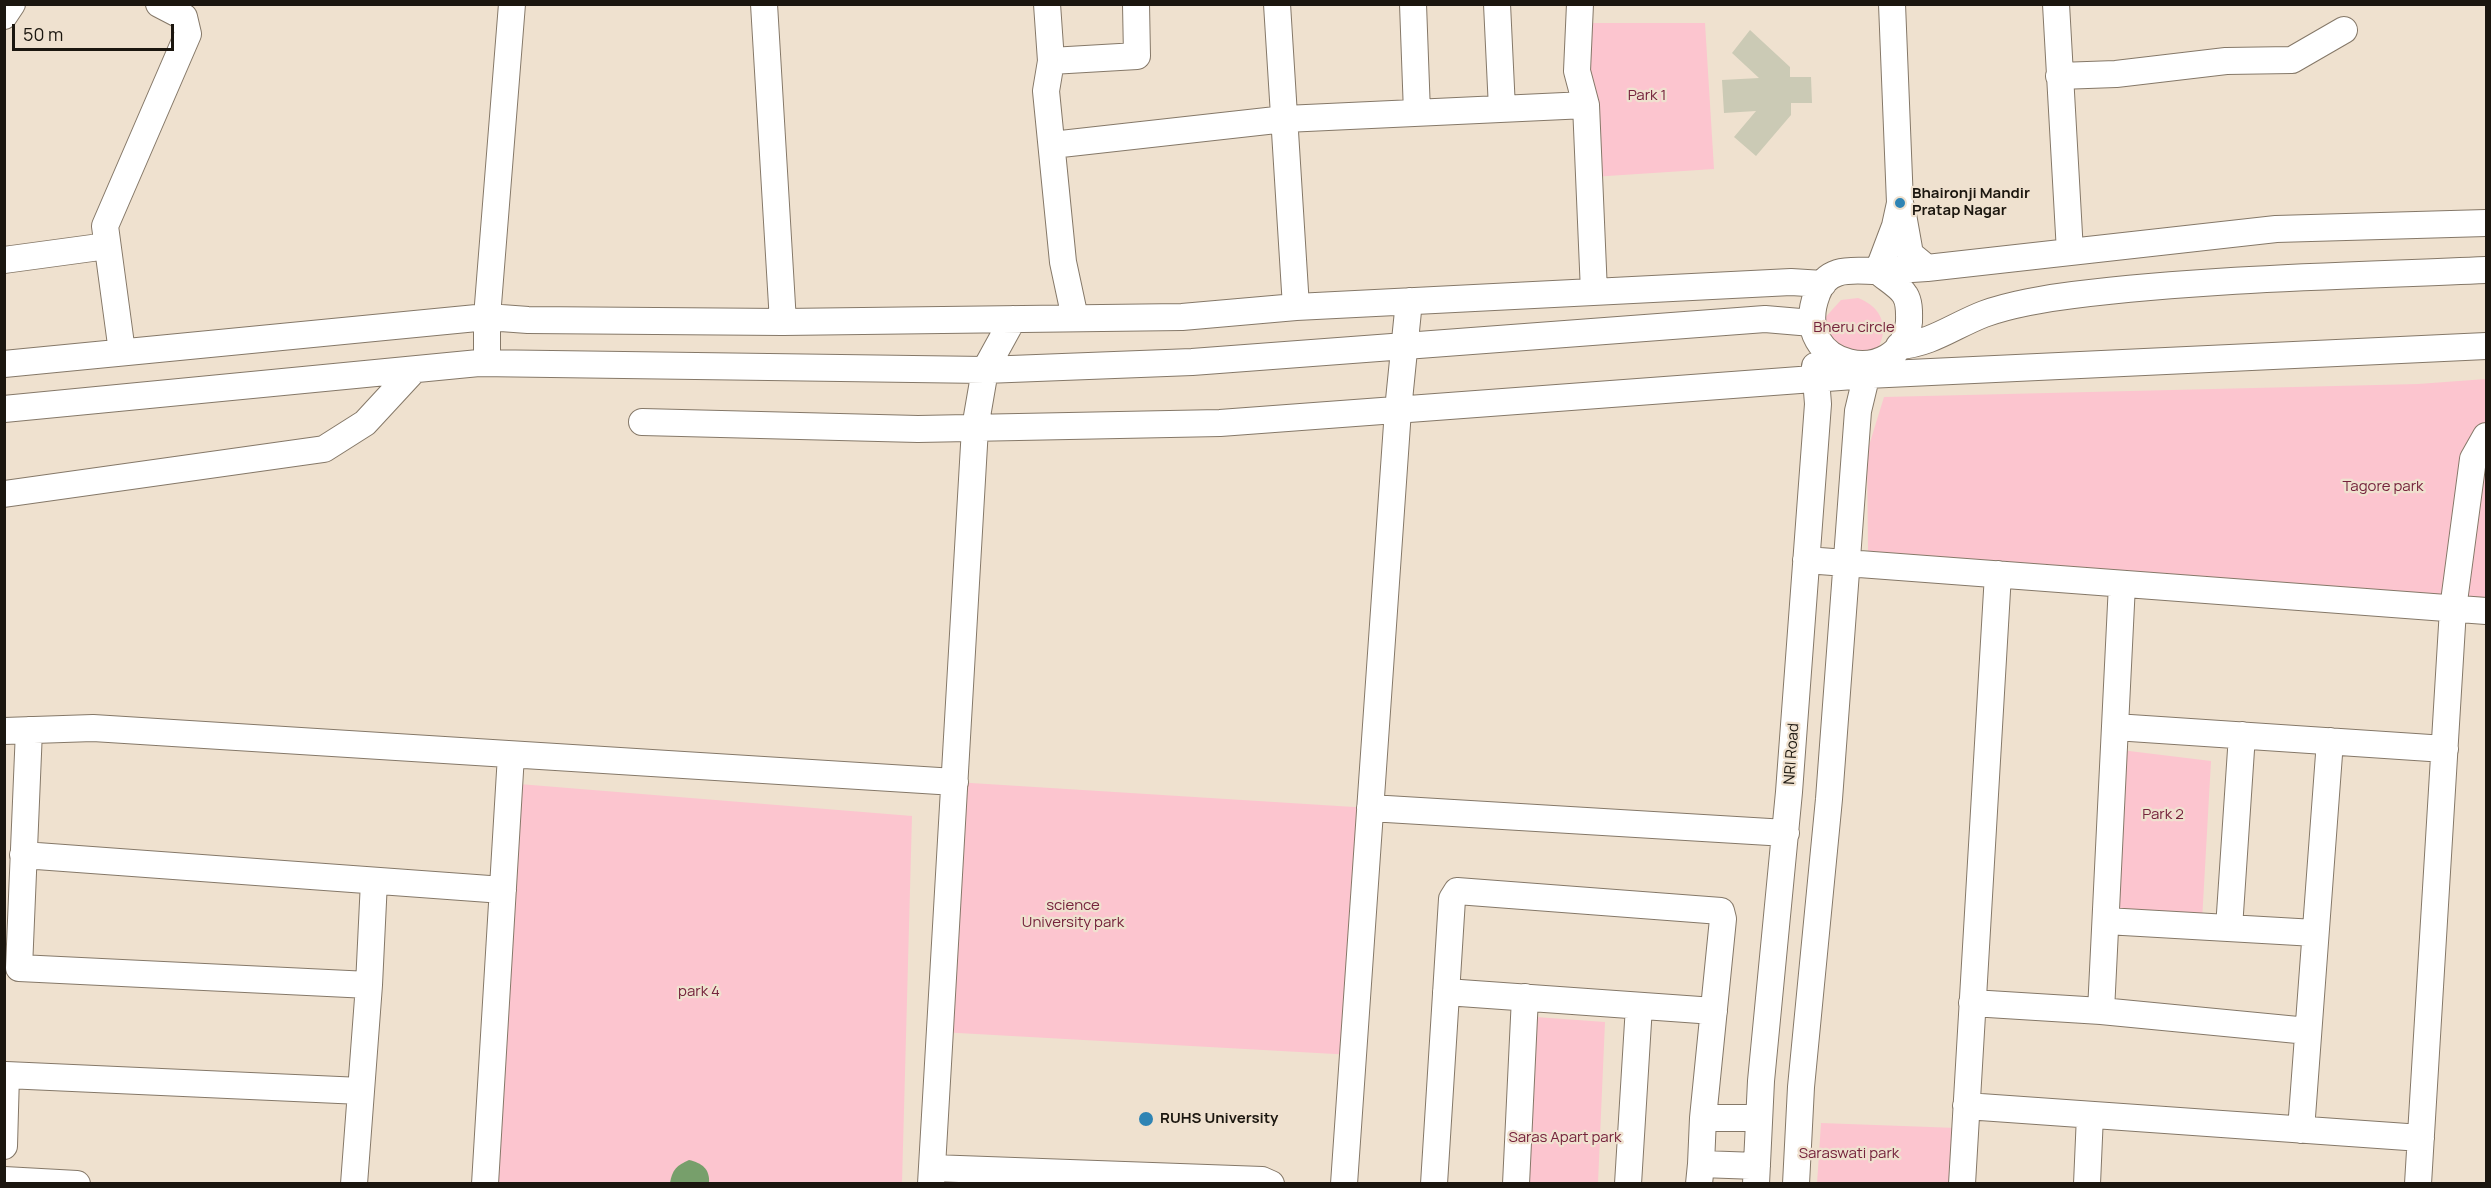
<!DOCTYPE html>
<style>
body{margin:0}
#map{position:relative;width:2491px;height:1188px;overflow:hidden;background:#efe1cf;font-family:Manrope,sans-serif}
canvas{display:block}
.frame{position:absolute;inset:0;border:6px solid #1b160f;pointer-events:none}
.scale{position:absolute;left:12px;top:24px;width:162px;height:27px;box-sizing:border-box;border:3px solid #1b160f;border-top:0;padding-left:8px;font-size:18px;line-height:21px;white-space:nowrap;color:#1b160f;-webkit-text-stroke:4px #efe1cf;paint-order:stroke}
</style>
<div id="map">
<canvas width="2491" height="1188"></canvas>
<div class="frame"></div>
<div class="scale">50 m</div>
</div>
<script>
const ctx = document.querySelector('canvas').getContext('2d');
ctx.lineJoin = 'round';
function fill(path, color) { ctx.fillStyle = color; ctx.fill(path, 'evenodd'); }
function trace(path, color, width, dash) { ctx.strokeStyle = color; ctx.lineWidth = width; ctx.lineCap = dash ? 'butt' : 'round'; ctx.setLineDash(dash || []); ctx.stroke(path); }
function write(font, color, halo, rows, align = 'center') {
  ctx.font = font + ' Manrope,sans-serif'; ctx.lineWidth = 4.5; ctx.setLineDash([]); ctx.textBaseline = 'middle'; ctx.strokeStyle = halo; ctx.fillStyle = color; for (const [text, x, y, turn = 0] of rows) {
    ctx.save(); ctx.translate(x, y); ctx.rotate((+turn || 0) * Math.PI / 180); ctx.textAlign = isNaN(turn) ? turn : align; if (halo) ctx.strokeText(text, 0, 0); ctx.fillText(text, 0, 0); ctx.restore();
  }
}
fill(new Path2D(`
 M1579,23H1705L1714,169L1592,177Z
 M1858,298C1882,307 1890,328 1877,350L1841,356L1822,321L1841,300Z
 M2486,379V598L1868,551L1867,452L1884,397L2418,384Z
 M2121,750L2211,761L2202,921H2111Z
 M955,782L1370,808L1353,1055L940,1032Z
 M519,784L912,816L902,1183L496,1184Z
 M1536,1017L1605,1022L1598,1183L1527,1184Z
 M1821,1123L1957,1128L1953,1183L1817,1184Z`), '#fcc5cf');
fill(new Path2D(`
 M689,1160C702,1163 710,1169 709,1183H670C672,1170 677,1165 689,1160Z`), '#779f6b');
fill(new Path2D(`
 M1750,30L1790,67V77H1811L1812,103H1791V115L1756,156L1734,137L1756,111L1724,113L1722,80L1759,78L1732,53Z`), '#cbcab5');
const minor = new Path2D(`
 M764,4L783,322
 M1047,4L1051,61L1046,91L1063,262L1075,318
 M1277,4L1296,307
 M1413,4L1417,113
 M1497,4L1502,109
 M1580,4L1577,71L1586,105
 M2056,4L2070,252
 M4,16L12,4
 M1051,61L1137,56L1136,4
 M2059,76L2116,74L2226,61L2292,60L2344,30
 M1052,145L1285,119L1586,105L1594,292
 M1902,209L1910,254L1927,268
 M4,260L107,246
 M1878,271C1885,278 1900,286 1905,295C1910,303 1909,314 1909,322C1901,391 1788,370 1817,294C1828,263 1858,272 1881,271C1896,270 1912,269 1927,268L2276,229L2486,223
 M1878,271L1895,226L1900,203L1892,4
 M1899,346C1931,344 1955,325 1984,314C2008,305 2047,298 2073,295C2210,278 2349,276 2486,270
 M122,352L105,226L188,34L184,17L159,4
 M487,363V317L512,4
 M4,364L487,317L528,320L783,322L1182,317L1296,307L1791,282L1823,284
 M4,409L479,363L985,370L1192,362L1765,319L1812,323
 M642,422L918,429L1220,423L1867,375L2486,346
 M4,494L324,449L365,423L414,370
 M1806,560L2486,611
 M2115,727L2445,749
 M29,730L19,968L369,985L374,881
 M4,731L93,728L955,782
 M1370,808L1786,833
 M23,855L503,890
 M2106,921L2315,933
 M2229,928L2242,735
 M1446,992L1714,1011
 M1972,1003L2101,1011L2122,584
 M2101,1011L2308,1031
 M1966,1106L2421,1138
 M2301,1130L2330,741
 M4,1146L6,1075L361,1091
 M1701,1164L1703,1118
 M932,1168L1262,1180L1271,1184
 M4,1180L77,1184
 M354,1184L369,985
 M485,1184L511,755
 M931,1184L975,428L985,370L1013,319
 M1344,1184L1398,410L1409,301
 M1434,1184L1452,899L1457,891L1721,911L1723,919L1703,1118H1759
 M1516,1184L1525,997
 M1628,1184L1639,1006
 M1699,1184L1701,1164L1757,1166
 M1756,1184L1761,1081L1789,792L1818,404L1815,366
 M1796,1184L1801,1087L1829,799L1858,411L1869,365
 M1962,1184L1998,574
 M2087,1184L2090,1115
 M2418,1184L2453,609L2473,459L2486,436`);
trace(minor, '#857868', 28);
trace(minor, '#fff', 26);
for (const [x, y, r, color] of [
 [1900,203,6,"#2f84b4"],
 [1146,1119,8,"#2f84b4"]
]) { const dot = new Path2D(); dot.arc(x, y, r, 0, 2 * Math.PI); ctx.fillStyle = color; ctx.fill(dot); trace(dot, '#efe1cf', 2); }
write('15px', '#75233c', '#efe1cf', [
 ["Park 1",1647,96],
 ["Bheru circle",1854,328],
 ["Tagore park",2383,487],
 ["Park 2",2163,815],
 ["science",1073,906],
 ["University park",1073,923],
 ["park 4",699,992],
 ["Saras Apart park",1565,1138],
 ["Saraswati park",1849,1154]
]);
write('bold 15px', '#1b160f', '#efe1cf', [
 ["Bhaironji Mandir",1912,194],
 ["Pratap Nagar",1912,211],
 ["RUHS University",1160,1119]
], 'left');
write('15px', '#1b160f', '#efe1cf', [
 ["NRI Road",1792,754,-86]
]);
</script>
